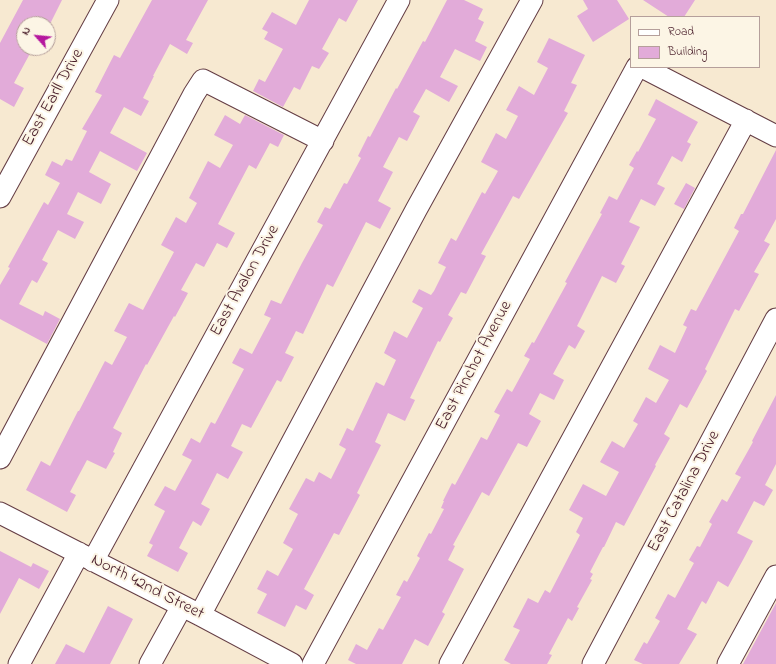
<!DOCTYPE html>
<style>
body{margin:0}
#map{position:relative;width:776px;height:664px;overflow:hidden;background:#f7e9d1;font-family:"Indie Flower",sans-serif}
canvas{display:block}
.legend{position:absolute;left:630px;top:16px;width:130px;height:52px;box-sizing:border-box;background:#fcf5e5;border:1px solid #b59f9b;margin:0;padding:5px 7px;list-style:none;font-size:12px;color:#4a1f2b}
.legend li{display:flex;align-items:center;gap:8px;height:20px}
.legend b{width:20px;border:1px solid #b59f9b}
.north{position:absolute;left:16px;top:16px;width:40px;height:40px;box-sizing:border-box;background:#fcf5e5;border:1px solid #b59f9b;border-radius:50%;rotate:297deg;font-size:11px;font-weight:700;line-height:16px;text-align:center;color:#4a1f2b}
.north::after{content:'';display:block;margin:auto;width:14px;height:18px;background:#b5179e;clip-path:polygon(50% 0,100% 100%,50% 72%,0 100%)}
</style>
<div id="map">
<canvas width="776" height="664"></canvas>
<ul class="legend">
<li><b style="height:5px;background:#fff"></b>Road</li>
<li><b style="height:11px;background:#e2abd9"></b>Building</li>
</ul>
<div class="north">N</div>
</div>
<script>
const ctx = document.querySelector('canvas').getContext('2d');
ctx.lineJoin = 'round';
function fill(path, color) { ctx.fillStyle = color; ctx.fill(path, 'evenodd'); }
function trace(path, color, width, dash) { ctx.strokeStyle = color; ctx.lineWidth = width; ctx.lineCap = dash ? 'butt' : 'round'; ctx.setLineDash(dash || []); ctx.stroke(path); }
function write(font, color, halo, rows, align = 'center') {
  ctx.font = font + ' "Indie Flower",sans-serif'; ctx.lineWidth = 4; ctx.setLineDash([]); ctx.textBaseline = 'middle'; ctx.strokeStyle = halo; ctx.fillStyle = color; for (const [text, x, y, turn = 0] of rows) {
    ctx.save(); ctx.translate(x, y); ctx.rotate((+turn || 0) * Math.PI / 180); ctx.textAlign = isNaN(turn) ? turn : align; if (halo) ctx.strokeText(text, 0, 0); ctx.fillText(text, 0, 0); ctx.restore();
  }
}
fill(new Path2D(`
 M23,0H62L50,24H24V48H33L14,83L24,88L14,107L0,99V43Z
 M152,0H208L186,40L193,43L187,54L170,44L153,76H154L143,98L149,101L141,116L124,107L110,133L147,153L137,171L100,151L89,172L111,184L101,204L78,192L67,214L84,222L75,239L58,230L42,260L48,263L37,283L32,280L19,304L43,316L45,311L60,319L47,344L0,319V285L10,268L8,267L44,202L48,205L60,183L45,175L52,161L62,166L66,159L72,161L87,131L82,129L102,95L95,92L114,55L120,58Z
 M309,0H358L346,22L339,18L322,49L329,53L319,69L312,66L300,90L294,87L283,107L253,91L259,79L265,82L283,49L264,39L268,32L262,29L272,12L296,25Z
 M447,0H464L483,9L478,19L484,22L475,41L487,47L480,61L455,49L440,77L458,86L449,102L426,89L413,112L420,116L407,141L399,137L383,167L393,172L378,201L391,208L380,229L366,222L333,287L327,284L303,334L296,331L285,353L294,357L281,382L277,380L251,428L242,424L231,446L243,452L228,479L217,473L201,504L210,509L201,526L193,521L179,548L188,553L178,572L147,556L153,545L149,543L165,511L154,505L165,486L175,491L192,460L182,455L191,438L200,443L211,422L215,424L244,369L232,363L240,348L252,354L271,318L264,315L271,300L281,304L302,263L323,225L317,222L325,207L330,209L344,183L347,184L361,158L358,156L368,136L370,137L396,88L397,89L423,41L425,42Z
 M583,0H617L629,19L593,42L577,16L588,9Z
 M643,0H695L684,17H669Z
 M549,38L585,55L571,83L577,85L564,111L568,113L519,199L513,196L481,254L486,256L466,294L461,292L448,315L453,318L440,342L438,341L410,398L415,400L405,421L388,413L375,442L381,445L357,493L360,495L339,535L334,533L304,589L314,595L306,610L296,605L285,627L257,613L267,594L257,589L267,570L278,576L293,549L283,543L298,514L289,509L306,478L314,482L319,472L331,479L346,449L339,445L347,428L353,431L376,382L384,386L396,360L384,353L394,331L407,338L423,308L412,302L419,289L431,295L434,291L446,267L438,263L451,238L456,241L482,192L485,194L498,171L481,162L496,133L506,139L518,116L506,110L519,86L534,95L548,68L537,62Z
 M656,99L698,122L687,142L691,144L682,162L672,156L657,184L665,188L655,206L641,199L629,222L640,227L621,264L625,266L616,283L602,276L577,326L585,331L575,349L569,345L553,374L564,380L554,400L540,393L529,414L541,421L527,447L518,443L489,496L482,492L453,545L455,546L448,560L464,569L442,612L445,614L428,646L415,639L402,664H356L348,660L356,644L367,650L379,628L383,630L401,597L396,595L404,580L407,582L420,558L417,556L429,533L431,534L444,509L441,508L444,501H443L452,483L455,485L481,437L487,440L500,415L494,412L507,389L512,392L530,359L524,356L532,342L534,343L567,283L565,282L602,214L600,213L609,196L617,200L634,168L629,165L637,151L638,152L656,119L648,115Z
 M225,115L240,124L245,115L284,135L278,147L270,143L256,169L249,165L218,224L235,233L227,248L217,243L204,267L196,263L181,290L188,293L175,317L174,316L147,365L146,364L113,428L122,433L113,452L115,453L106,469L87,460L70,492L76,495L67,512L26,490L41,461L50,466L78,411H79L105,361L112,365L127,337L114,331L129,303L143,310L174,252L161,245L176,217L186,223L197,203L189,198L208,161L220,168L233,145L214,135Z
 M776,150V219L764,241L770,244L754,272L759,274L739,311L735,309L705,369L707,371L687,408L680,404L664,434L670,438L655,465L656,466L624,526L616,522L604,547H603L590,572L593,574L590,579L592,580L577,607L579,608L572,621L568,618L549,654L552,655L547,664H511L504,660L520,630L513,627L528,598L538,603L545,590L550,593L580,535L576,532L583,518L569,510L583,484L606,496L619,472L600,462L612,441L624,448L638,424L633,421L646,397L656,403L669,380L648,369L660,345L675,353L687,327L683,325L691,309L696,311L725,257L739,231L734,228L741,214H743Z
 M686,183L695,188L684,209L674,204Z
 M776,395V464L765,485L773,490L764,506L754,501L737,533L753,541L744,558L728,587L718,581L706,604L702,601L687,629L697,634L679,664H643L634,660L644,642L647,644L660,621L655,618L668,594L675,598L694,563L689,560L697,546L700,547L712,524L709,522L722,499L727,502L741,477L735,474L753,442L752,441Z
 M0,551L31,567L33,563L49,571L39,589L19,578L0,614Z
 M776,603V664H743Z
 M108,606L133,619L110,664H55L66,644L84,653Z`), '#e2abd9');
const minor = new Path2D(`
 M642,67L776,136
 M0,197L108,0
 M0,458L194,94L203,80L323,141
 M0,513L200,615L292,664
 M93,561L399,0
 M200,615L416,210L532,0
 M19,664L79,553
 M150,664L182,606
 M313,664L637,67
 M450,664L746,120
 M593,664L776,319
 M728,664L776,576`);
trace(minor, '#643d44', 23);
trace(minor, '#fff', 21);
write('17px', '#4a1f2b', '#fcf5e5', [
 ["East Earll Drive",54,98,-61],
 ["East Avalon Drive",246,281,-61],
 ["East Pinchot Avenue",475,366,-62],
 ["East Catalina Drive",685,492,-62],
 ["North 42nd Street",147,588,27]
]);
</script>
